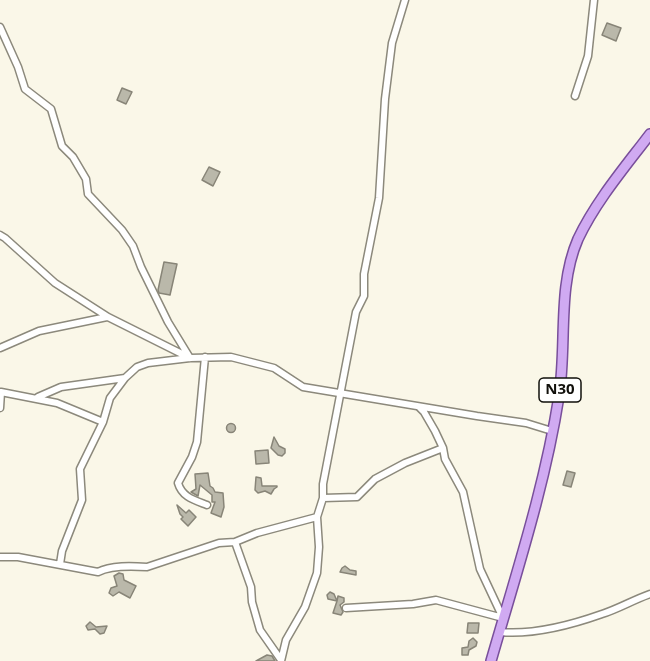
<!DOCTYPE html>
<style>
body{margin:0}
canvas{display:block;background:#faf7e8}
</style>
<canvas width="650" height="661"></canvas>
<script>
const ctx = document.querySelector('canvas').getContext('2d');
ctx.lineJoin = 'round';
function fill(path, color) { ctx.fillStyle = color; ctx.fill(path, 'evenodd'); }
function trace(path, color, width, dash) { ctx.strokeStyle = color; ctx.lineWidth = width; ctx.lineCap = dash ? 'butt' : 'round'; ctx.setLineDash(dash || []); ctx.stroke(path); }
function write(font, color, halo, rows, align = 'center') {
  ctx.font = font + ' "Open Sans",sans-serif'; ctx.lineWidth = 4.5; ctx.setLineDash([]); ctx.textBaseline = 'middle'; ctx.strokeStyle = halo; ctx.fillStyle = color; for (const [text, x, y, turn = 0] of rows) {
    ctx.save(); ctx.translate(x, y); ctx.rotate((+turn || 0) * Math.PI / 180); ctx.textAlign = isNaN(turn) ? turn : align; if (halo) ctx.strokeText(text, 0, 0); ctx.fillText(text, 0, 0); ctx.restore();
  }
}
const building = new Path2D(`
 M607,23L621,28L616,41L602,35Z
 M122,88L132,92L126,104L117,100Z
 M209,167L220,172L213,186L202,180Z
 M164,262L177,264L170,295L159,293L158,290Z
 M226.5 428a4.5 4.5 0 1 1 9 0a4.5 4.5 0 1 1-9 0Z
 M274,437L279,446L285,449V453L282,456L278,455L271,448Z
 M268,450L269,463L256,464L255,451Z
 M567,471L575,473L571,487L563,485Z
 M208,473L210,486L213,488L215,492L223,493L224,507L221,517L211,513L215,502H212V495L200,485L198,496L191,492L196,489L195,474Z
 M256,477L261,478L262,486H277V487L274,489L271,494L265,491L258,493L255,490Z
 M177,505L186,513L189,510L196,517L188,526L181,519L183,517L180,514Z
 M345,566L350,570L356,571V575L340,572L342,568Z
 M119,573L123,574L124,580L136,586L130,598L119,592L113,596L109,593L111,588L117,586L114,576Z
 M330,592L334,594L337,601L338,596L344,598V602L340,605L343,612L341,615L333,613L337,601L328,599L327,595Z
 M90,622L96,627L107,626L104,633L100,634L95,629L88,630L86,626Z
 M468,623H479L478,633H467Z
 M473,638L477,642L476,646L469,650L468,655H462V648L468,647L469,641Z
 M267,655L272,656L275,661H256Z`);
fill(building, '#bab8aa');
trace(building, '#888578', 1.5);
const street = new Path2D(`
 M0,27L18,67L25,89L51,109L62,146L73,157L86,179L88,194L122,230L133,246L141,267L168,322L190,358
 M575,96L588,56L594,0
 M0,235L5,238L55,283L108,317L190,358
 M0,348L39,331L107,317
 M205,357L197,442L192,457L178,483C182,497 194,500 207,505
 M38,397L61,387L125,378L137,367L148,363L190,358L231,357L274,368L303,387L477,416L526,423L552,431
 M419,407L424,412L435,431L443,448L445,459L463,492L480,569L503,618
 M0,408L1,392L57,403L103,422
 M323,498L357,497L375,479L405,463L443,448
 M235,542L251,587L252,602L260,630L281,660
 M0,557H18L98,572C111,565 132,566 147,567L219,543L235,542L257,533L317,517
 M60,564L62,551L82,500L80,469L103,422L110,398L125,378
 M346,608L413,604L436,600L503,618
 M500,632C532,635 571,625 602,614C618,609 633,600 650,594
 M281,661L286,640L305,607L317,573L319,547L317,517L323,498V484L356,312L364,296V274L379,198L385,99L392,43L405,0`);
const primary = new Path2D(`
 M491,661C516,574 545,486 559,396C567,345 557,287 578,239C596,201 625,167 650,134`);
trace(street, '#8c897c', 9);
trace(primary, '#794f9b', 12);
trace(street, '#fff', 6);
trace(primary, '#d0aaf2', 9);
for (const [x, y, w] of [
 [560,390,42]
]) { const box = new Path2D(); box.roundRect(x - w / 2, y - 12, w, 24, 4.5); ctx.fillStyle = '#fff'; ctx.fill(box); trace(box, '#11100b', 1.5); }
write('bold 15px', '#11100b', null, [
 ["N30",560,390]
]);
</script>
